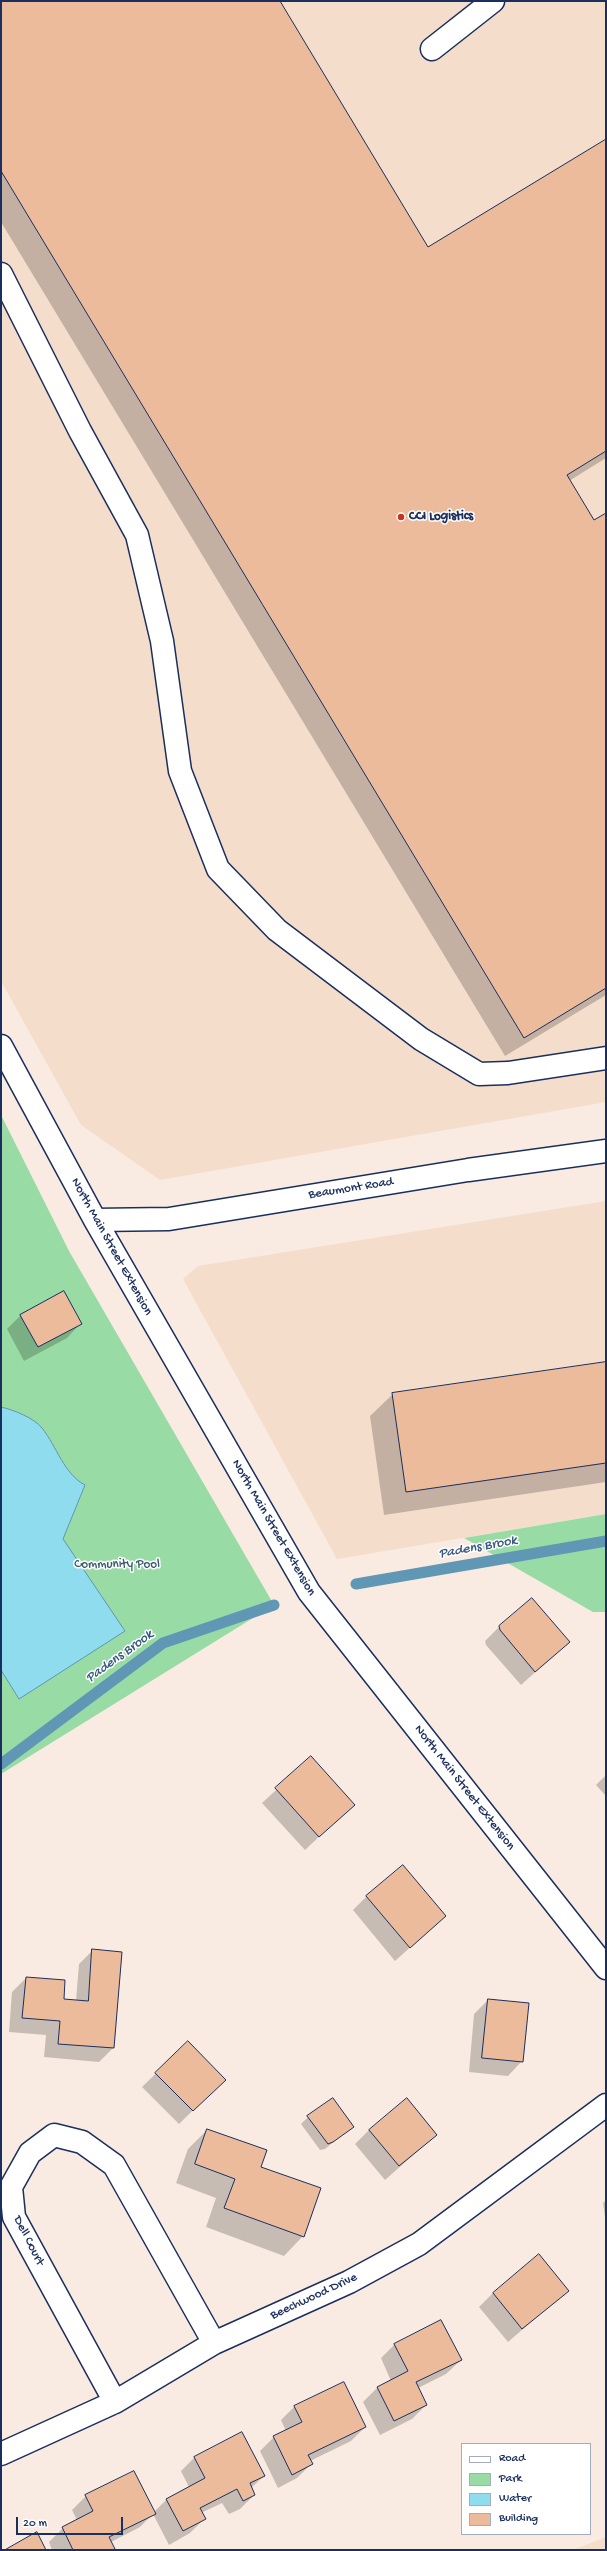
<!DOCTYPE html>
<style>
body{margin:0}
#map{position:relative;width:607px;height:2551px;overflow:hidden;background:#f9ebe1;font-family:"Gochi Hand",sans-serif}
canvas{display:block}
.frame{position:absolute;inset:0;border:2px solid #1b2f5e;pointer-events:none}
.legend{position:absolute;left:461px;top:2443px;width:130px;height:92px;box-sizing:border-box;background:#fff;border:1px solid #a4acbf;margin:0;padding:5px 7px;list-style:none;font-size:12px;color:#1b2f5e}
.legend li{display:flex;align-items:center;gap:8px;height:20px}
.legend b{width:20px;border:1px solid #a4acbf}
.scale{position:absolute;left:16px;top:2517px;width:107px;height:18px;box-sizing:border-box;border:2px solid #1b2f5e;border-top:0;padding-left:5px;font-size:12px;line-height:14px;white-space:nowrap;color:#1b2f5e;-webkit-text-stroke:3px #fff;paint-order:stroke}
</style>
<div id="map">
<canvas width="607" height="2551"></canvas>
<div class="frame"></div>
<ul class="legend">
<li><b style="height:5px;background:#fff"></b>Road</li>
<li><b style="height:11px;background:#99dba5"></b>Park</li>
<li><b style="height:11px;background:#8edced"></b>Water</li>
<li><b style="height:11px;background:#ebbb9c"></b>Building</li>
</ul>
<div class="scale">20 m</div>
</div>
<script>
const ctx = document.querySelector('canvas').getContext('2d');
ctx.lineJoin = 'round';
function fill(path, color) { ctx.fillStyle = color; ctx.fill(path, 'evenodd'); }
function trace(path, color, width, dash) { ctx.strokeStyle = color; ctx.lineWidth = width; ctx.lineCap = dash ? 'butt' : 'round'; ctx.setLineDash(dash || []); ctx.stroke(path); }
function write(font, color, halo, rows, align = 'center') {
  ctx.font = font + ' "Gochi Hand",sans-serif'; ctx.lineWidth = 3; ctx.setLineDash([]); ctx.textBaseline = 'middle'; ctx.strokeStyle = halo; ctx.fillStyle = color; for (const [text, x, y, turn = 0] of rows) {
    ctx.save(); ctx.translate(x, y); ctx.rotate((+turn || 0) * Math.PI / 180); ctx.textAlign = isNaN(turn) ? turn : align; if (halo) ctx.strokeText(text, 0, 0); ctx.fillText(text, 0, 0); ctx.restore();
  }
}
fill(new Path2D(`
 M1,1H606V1102L160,1180L81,1125L1,981Z
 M606,1201V1514L337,1559L183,1279L198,1266Z
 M606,2537V2550H573Z`), '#f5ddcc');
fill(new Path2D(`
 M1,1115L69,1251L274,1605L1,1774Z
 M606,1514V1612H593L464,1538Z`), '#99dba5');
const water = new Path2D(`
 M1,1407C14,1410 34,1418 42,1428C57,1447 64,1474 85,1485L63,1539L125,1631L19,1699L1,1670Z`);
fill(water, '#8edced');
trace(water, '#6097b4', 1);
fill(new Path2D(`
 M1,1H279L428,248L606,140V458L569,481L594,522L606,515V995L505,1056L1,222Z
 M21,1315L81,1323L67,1338L24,1361L7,1329Z
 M606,1363V1482L384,1515L370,1416L393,1394Z
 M500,1626L569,1642L521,1685L486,1645L485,1641Z
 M311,1758L353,1805L305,1850L262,1803Z
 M606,1775V1796L596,1785Z
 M367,1896L445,1916L395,1961L353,1910Z
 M93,1950L113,2048L99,2062L44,2057L46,2035L9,2032L12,1992L26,1978L63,1999L76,2001L79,1964Z
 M488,2000L522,2061L508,2076L469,2072L474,2014Z
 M188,2042L224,2080L179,2124L142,2087Z
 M308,2117L353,2126L325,2149L320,2150L301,2124Z
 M207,2130L260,2168L303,2236L284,2256L206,2227L216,2198L176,2183L188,2149Z
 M369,2130L436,2135L385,2180L355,2144Z
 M606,2200V2224L603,2203Z
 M567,2291L508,2342L479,2307L493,2293Z
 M395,2344L461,2360L446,2374L418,2388L426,2405L412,2419L380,2435L363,2402L377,2388L391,2381L381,2358Z
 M295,2406L365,2427L351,2441L310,2461L311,2464L297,2478L278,2488L260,2451L274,2437L286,2431L281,2420Z
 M195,2457L264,2476L251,2488L254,2495L240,2509L229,2514L222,2503L201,2513L204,2519L190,2533L169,2545L153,2514L140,2527L111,2542L112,2550H52L49,2542L63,2528L77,2520L72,2510L86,2496L154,2512L167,2499L189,2487L181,2471Z`), '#0003');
trace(new Path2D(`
 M356,1584L606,1541
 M1,1764L163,1643L274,1605`), '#6097b4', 11);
const building = new Path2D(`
 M1,1H280L428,247L606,139V451L567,475L594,520L606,513V988L524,1038L1,171Z
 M64,1291L82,1324L38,1347L20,1315Z
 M606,1362V1463L406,1492L392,1393Z
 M532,1598L570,1642L535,1672L500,1630L499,1626Z
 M311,1756L355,1805L319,1837L275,1788Z
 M403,1865L446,1916L410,1948L366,1896Z
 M92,1949L122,1952L114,2048L58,2044L60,2021L22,2018L26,1977L65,1980L64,1999L88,2001Z
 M488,1999L529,2003L523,2062L482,2058Z
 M188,2041L226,2080L193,2111L155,2073Z
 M333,2098L354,2127L333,2142L328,2144L307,2116Z
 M407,2098L437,2135L399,2166L369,2130Z
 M207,2129L267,2150L261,2167L321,2188L304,2237L224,2208L235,2179L195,2164Z
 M539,2254L569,2291L522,2329L493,2293Z
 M441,2320L462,2360L416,2382L427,2405L394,2421L377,2387L408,2371L394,2344Z
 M344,2382L366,2427L308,2455L313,2464L292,2475L273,2436L302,2422L294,2406Z
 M242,2432L265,2476L250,2483L255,2495L243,2501L237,2489L200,2508L206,2519L183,2531L166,2499L205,2478L194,2457Z
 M134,2471L156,2514L109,2537L115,2549L112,2550H73L62,2527L93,2511L85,2495Z
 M37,2532L46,2550H5Z`);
fill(building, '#ebbb9c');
trace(building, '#1b2f5e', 1);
const minor = new Path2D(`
 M432,49L493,1
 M1,274L80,431L137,535L162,641L180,771L218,869L277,930L421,1039L479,1074L508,1073L606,1058
 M1,1046L95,1220L309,1592L606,1968
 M95,1220L169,1219L468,1170L606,1151
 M115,2402L14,2217L11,2187L30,2153L54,2135L82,2142L114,2165L214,2343
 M1,2454L115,2402L214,2343L349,2282L419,2244L606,2105`);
trace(minor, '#1b2f5e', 25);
trace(minor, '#fff', 22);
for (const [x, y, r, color] of [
 [401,517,4,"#c8321e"]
]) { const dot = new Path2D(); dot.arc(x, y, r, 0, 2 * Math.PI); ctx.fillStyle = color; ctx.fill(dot); trace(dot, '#fff', 1.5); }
write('bold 13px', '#1b2f5e', '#fff', [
 ["CCI Logistics",409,517]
], 'left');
write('13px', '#1b2f5e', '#fff', [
 ["Beaumont Road",351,1189,-9],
 ["North Main Street Extension",111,1247,61],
 ["North Main Street Extension",273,1528,60],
 ["North Main Street Extension",464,1788,52],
 ["Dell Court",28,2241,63],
 ["Beechwood Drive",314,2297,-25]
]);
write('13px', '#3a5a70', '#fff', [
 ["Community Pool",117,1565]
]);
write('italic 14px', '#385a82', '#fff', [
 ["Padens Brook",478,1548,-10],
 ["Padens Brook",120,1657,-36]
]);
</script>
